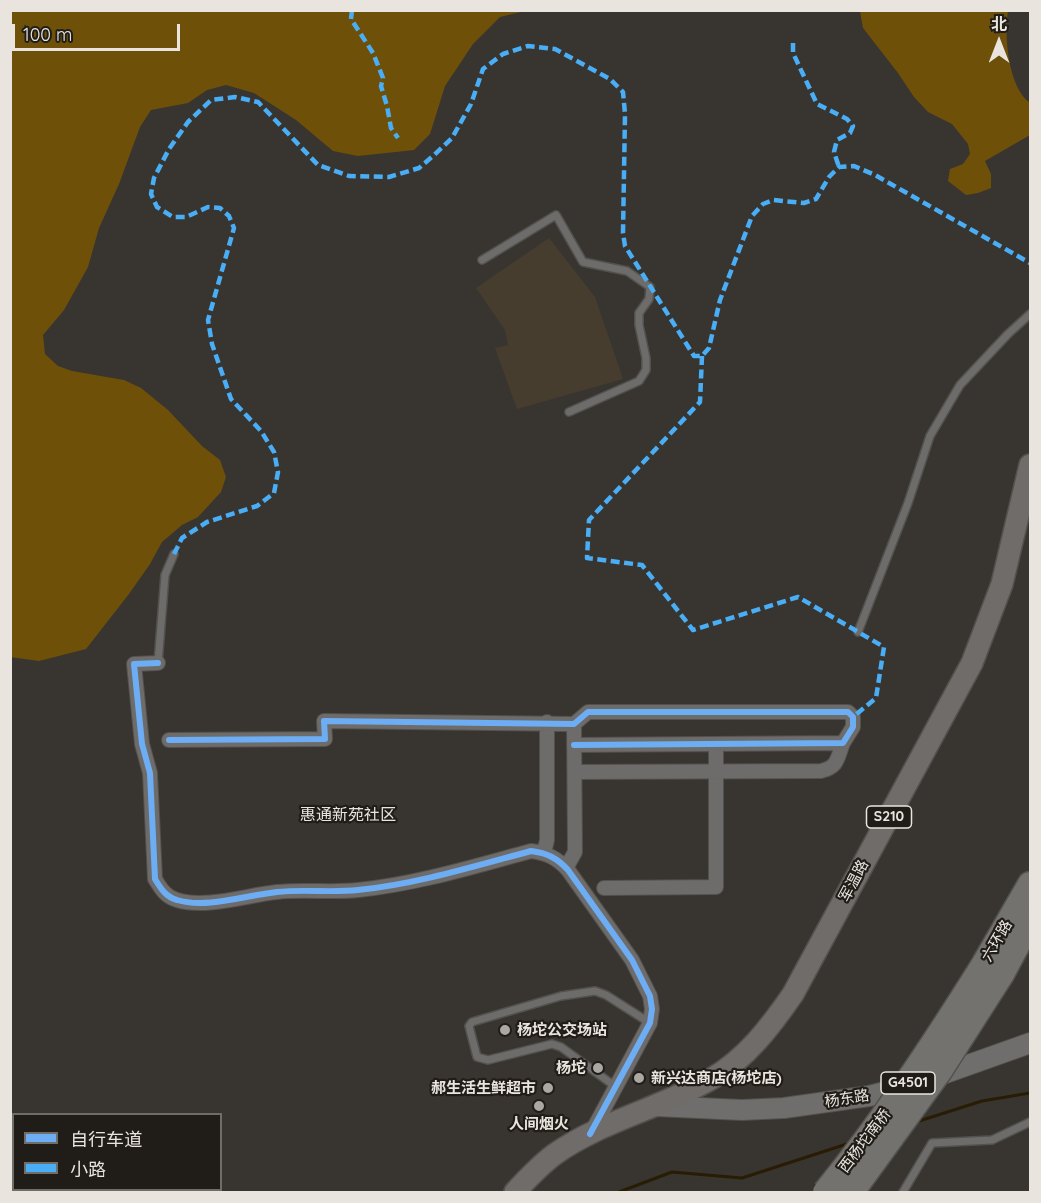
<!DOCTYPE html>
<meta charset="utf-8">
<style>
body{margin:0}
#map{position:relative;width:1041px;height:1203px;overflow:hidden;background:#383530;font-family:Quicksand,"Noto Sans SC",sans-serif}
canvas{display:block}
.frame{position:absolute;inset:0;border:12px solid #e9e5de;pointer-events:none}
.legend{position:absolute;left:12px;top:1113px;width:210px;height:78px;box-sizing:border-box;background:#201d19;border:2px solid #706d68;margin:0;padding:8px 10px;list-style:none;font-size:18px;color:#e9e5de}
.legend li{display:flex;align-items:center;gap:12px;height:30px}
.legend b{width:30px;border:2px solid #706d68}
.north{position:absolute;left:969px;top:12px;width:60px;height:60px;-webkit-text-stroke:4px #201d19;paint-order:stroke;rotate:0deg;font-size:16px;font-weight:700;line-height:24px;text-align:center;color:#e9e5de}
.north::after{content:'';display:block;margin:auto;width:21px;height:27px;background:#e9e5de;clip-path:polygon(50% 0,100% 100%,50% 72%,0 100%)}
.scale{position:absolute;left:12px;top:24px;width:168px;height:27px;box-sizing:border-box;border:3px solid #e9e5de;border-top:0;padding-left:8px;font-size:18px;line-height:21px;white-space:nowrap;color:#e9e5de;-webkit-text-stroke:4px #201d19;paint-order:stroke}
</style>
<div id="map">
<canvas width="1041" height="1203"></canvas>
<div class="frame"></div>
<ul class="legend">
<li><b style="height:8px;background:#6dadf4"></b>自行车道</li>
<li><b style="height:8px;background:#49aef6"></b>小路</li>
</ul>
<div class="north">北</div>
<div class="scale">100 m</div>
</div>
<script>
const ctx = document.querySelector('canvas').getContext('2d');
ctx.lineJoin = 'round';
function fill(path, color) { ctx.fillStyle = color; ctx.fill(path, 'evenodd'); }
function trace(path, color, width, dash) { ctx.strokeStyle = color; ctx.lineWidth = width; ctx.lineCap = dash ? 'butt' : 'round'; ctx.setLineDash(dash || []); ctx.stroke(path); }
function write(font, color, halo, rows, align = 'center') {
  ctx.font = font + ' Quicksand,"Noto Sans SC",sans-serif'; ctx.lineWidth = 4.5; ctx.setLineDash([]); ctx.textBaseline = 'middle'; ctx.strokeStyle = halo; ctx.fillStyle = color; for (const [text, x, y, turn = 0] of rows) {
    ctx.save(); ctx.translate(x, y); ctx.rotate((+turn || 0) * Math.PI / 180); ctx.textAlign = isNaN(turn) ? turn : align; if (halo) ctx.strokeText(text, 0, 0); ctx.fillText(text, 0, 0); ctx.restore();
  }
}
fill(new Path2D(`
 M549,238L595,297L623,379L517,409L495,348L508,345L505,330L476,288Z`), '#463d2e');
fill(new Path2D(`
 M11,10L525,11L500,17L473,44L445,86L430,134L414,150L358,156L333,151L296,120L254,93L226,85L207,90L188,103L151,110L140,127L119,184L99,228L88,267L64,310L43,335L45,354L58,366L72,371L124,380L141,388L168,410L202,446L220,460L226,477L221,492L198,517L182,525L162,542L150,564L129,594L86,649L39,661L10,657Z
 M860,11H1008C1004,36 1008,87 1030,103V135L985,161L991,174V188L978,193L966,195L948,181L950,169L963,164L970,154L968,144L952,124L928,112L914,97L898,73L863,28Z`), '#6e5009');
trace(new Path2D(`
 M916,1122L982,1101L1030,1093
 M619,1192L672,1172L742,1178L850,1143`), '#291c04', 3);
const lane = new Path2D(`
 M482,260L556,215L583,262L627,271L650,287L649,299L639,313V325L646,358V370L639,381L569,412
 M858,632L908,503L930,436L960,385L1008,334L1030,314
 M158,663L165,575L174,554
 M616,1087L561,1047L552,1044L488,1060L477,1057L469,1026L472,1022L561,996L595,991L606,995L650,1023
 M903,1192L932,1143L992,1140L1030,1122`);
const street = new Path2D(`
 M158,663L134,664L142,744L150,773L155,879C161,889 166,897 177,900C206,909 247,895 277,892C304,889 331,893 358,890C417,884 475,866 531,851C547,853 557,858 568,870L632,960L650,996L652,1009L650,1023L591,1133
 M169,740L325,739L324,721L574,724L588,712H848L853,717V727L843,743L574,745
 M575,772L821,771C838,767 837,759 843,743
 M544,853L547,840V722
 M566,868L575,852L574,724
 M604,888L716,887V744`);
const secondary = new Path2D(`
 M656,1106L742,1110L784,1108L869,1096L912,1085L1030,1043`);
const primary = new Path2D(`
 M515,1192C527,1179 540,1165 555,1154C602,1121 661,1108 711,1079C746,1059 771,1026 793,994L972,663L1002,584L1030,465`);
const highway = new Path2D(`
 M982,967L1030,884
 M1002,974L1030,922`);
trace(lane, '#53514d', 10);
trace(street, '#53514d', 16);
trace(secondary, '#53514d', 22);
trace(primary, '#53514d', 24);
trace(highway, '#53514d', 27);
trace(lane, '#6e6c6b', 7);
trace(street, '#6e6c6b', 14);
trace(secondary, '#706e6c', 20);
trace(primary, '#6f6c69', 21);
trace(highway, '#74726f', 24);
const highwayBridge = new Path2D(`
 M825,1192C883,1121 933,1045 982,967
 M852,1192L940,1071L1002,974`);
trace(highwayBridge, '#53514d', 27, []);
trace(highwayBridge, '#74726f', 24);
trace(new Path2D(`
 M352,10L351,19L373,53L383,78L381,86L387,106L391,128L398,138
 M793,43V53L817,104L847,119L853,126L850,133L837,140L834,152L839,167
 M702,356L700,402L589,520L587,558L642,565L693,630L798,597L884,647L876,698L853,717
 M174,554L182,538L207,522L257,506L274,493L278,472L274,452L261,431L231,399L212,344L208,320L234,228L229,216L220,208L208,207L186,217H173L157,207L151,194L154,178L169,149L188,122L211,100L235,97L258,102L318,165L349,176L389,177L419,168L433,156L452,138L471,104L483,69L503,54L528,46L555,49L610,79L623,92L625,114L623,233L625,246L694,356H702L709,348L720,300L752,216L763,204L773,200L804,203L816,199L829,177L839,167L854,166L875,175L1030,263`), '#49aef6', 4.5, [9, 4.5]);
trace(new Path2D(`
 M158,663L134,664L142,744L150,773L155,879C161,889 166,897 177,900C206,909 247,895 277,892C304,889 331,893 358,890C417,884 475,866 531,851C547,853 557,858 568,870L632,960L650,996L652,1009L650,1023L590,1134
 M169,740L325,739L324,721L574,724L588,712H848L853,717V727L843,743L574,745`), '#6dadf4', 6);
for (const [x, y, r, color] of [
 [505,1030,6,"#aba7a1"],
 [598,1068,6,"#aba7a1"],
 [639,1078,6,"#aba7a1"],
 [548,1088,6,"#aba7a1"],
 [539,1106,6,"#aba7a1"]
]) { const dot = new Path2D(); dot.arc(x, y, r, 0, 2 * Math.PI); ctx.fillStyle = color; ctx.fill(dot); trace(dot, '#201d19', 2); }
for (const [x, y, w] of [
 [889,817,45],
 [908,1083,54]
]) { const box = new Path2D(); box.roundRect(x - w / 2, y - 11, w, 22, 4.5); ctx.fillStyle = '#201d19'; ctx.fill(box); trace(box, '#e9e5de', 1.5); }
write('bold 14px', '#e9e5de', null, [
 ["S210",889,817],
 ["G4501",908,1083]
]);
write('15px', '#e9e5de', '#201d19', [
 ["军温路",854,881,-62],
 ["六环路",997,941,-60],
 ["杨东路",847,1099,-9],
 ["西杨坨南桥",865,1141,-53]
]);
write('bold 15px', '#e9e5de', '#201d19', [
 ["杨坨公交场站",517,1030],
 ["杨坨",586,1068,"right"],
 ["新兴达商店(杨坨店)",651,1078],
 ["郝生活生鲜超市",536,1088,"right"],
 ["人间烟火",539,1124,"center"]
], 'left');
write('16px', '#e9e5de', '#201d19', [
 ["惠通新苑社区",348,815]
]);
</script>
